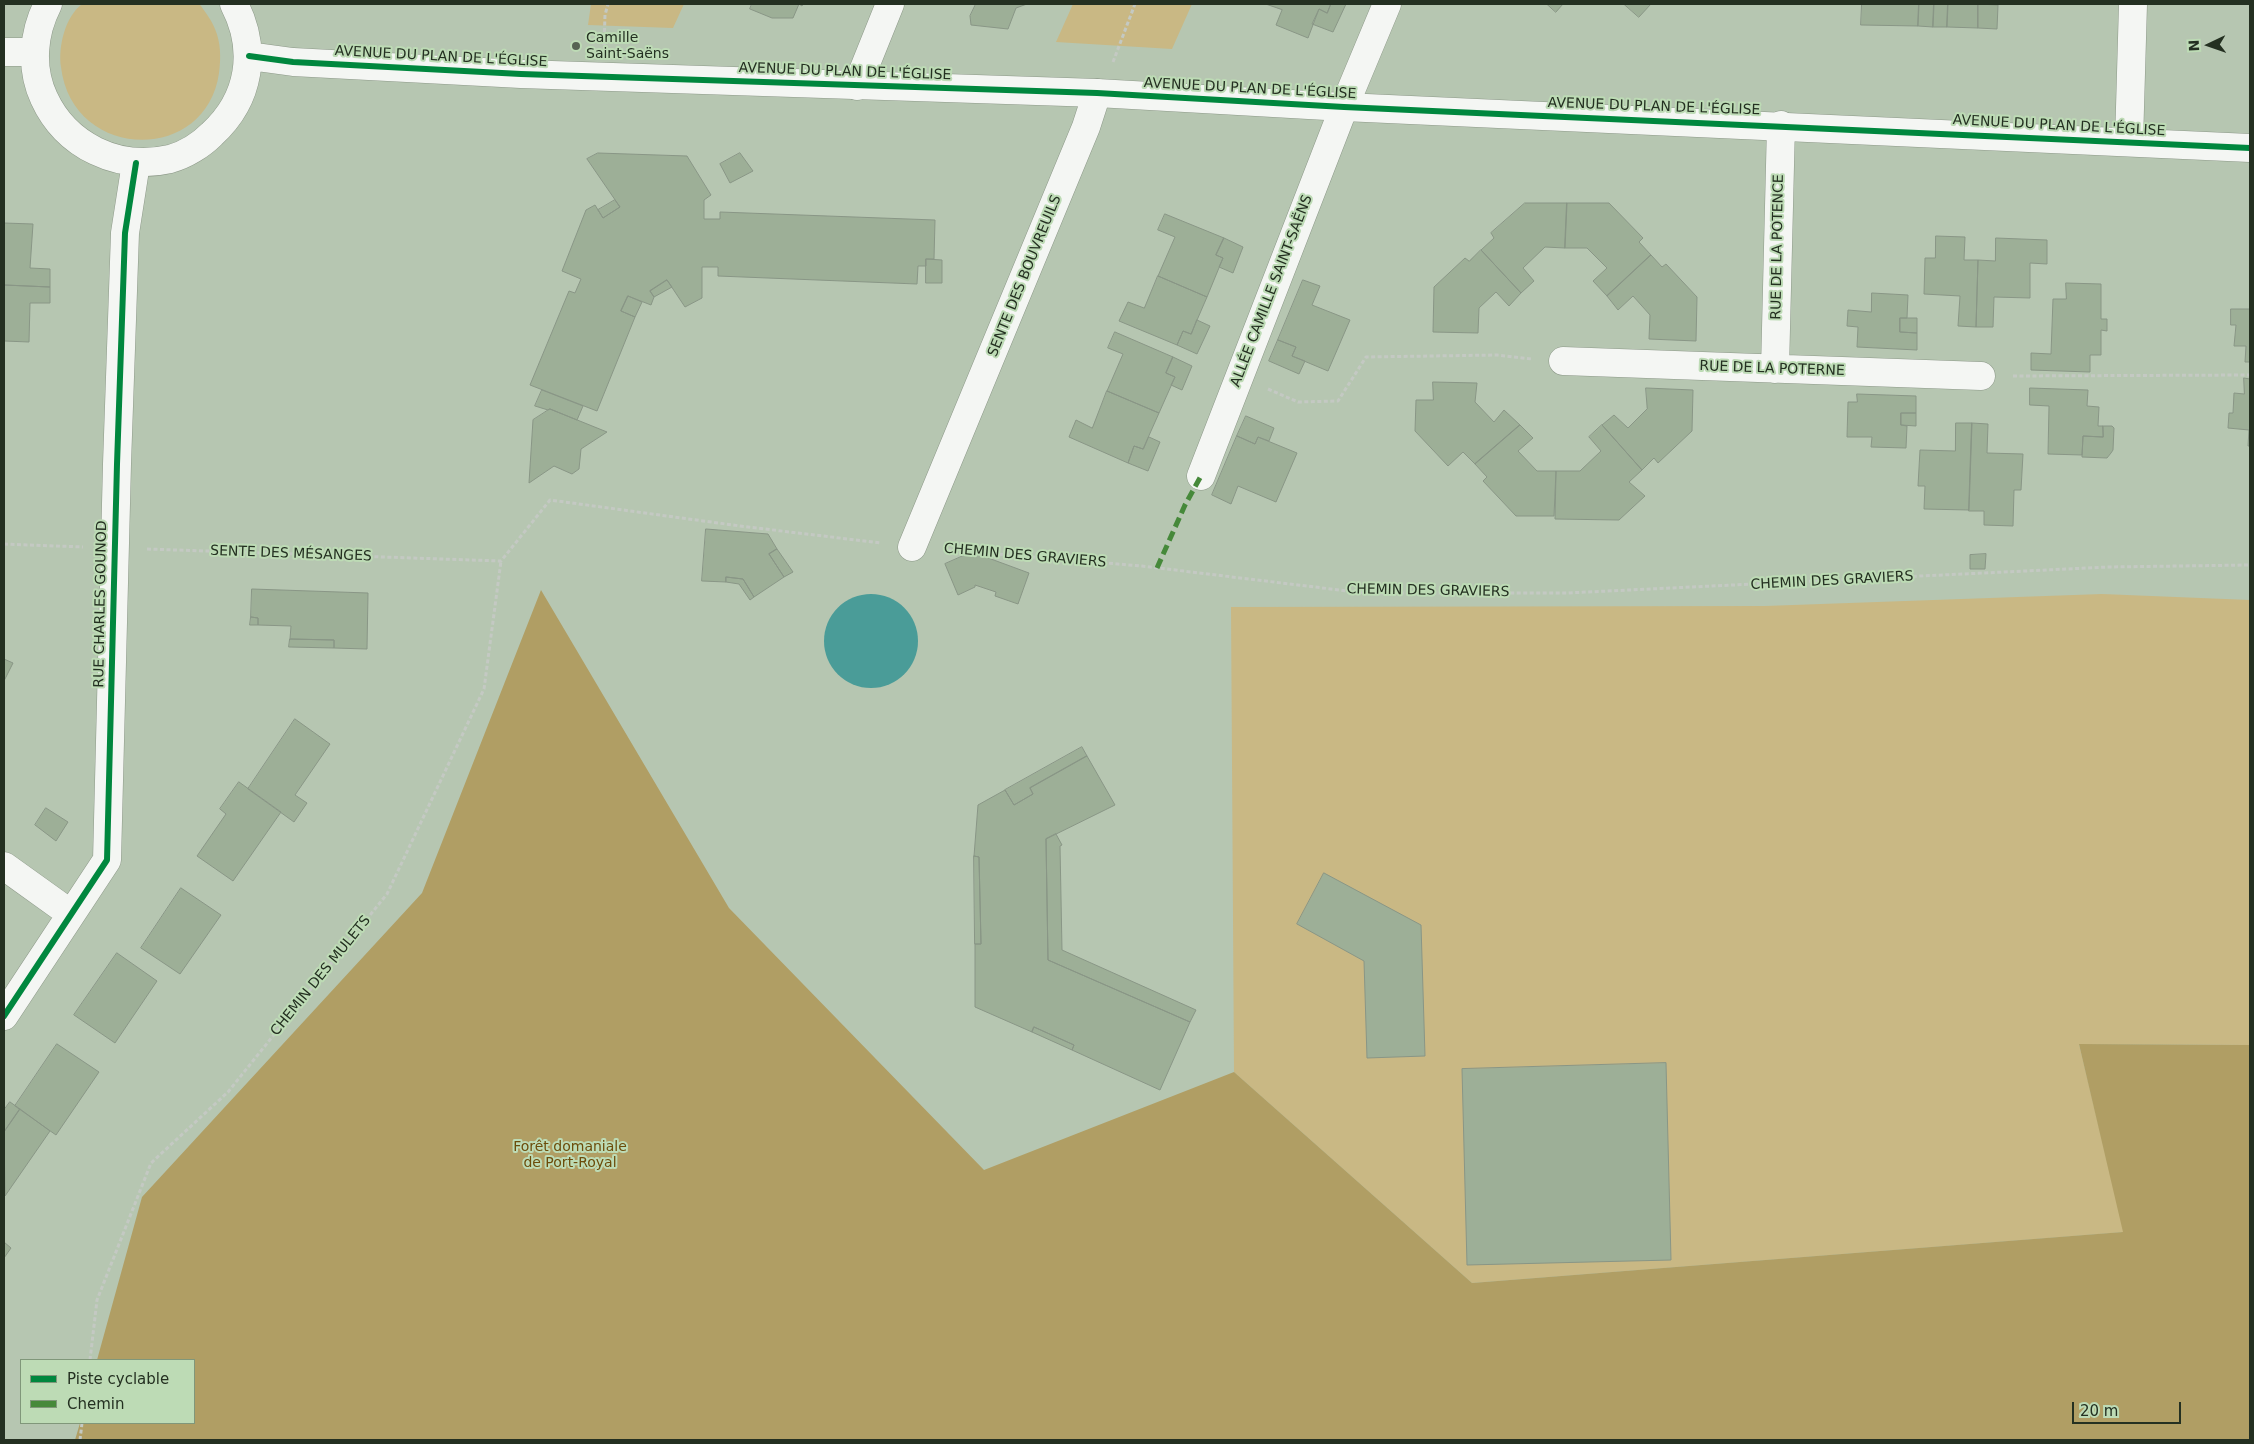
<!DOCTYPE html>
<meta charset="utf-8">
<style>
body{margin:0}
#map{position:relative;width:2254px;height:1444px;overflow:hidden;background:#b6c6b1;font-family:"DejaVu Sans",sans-serif}
canvas{display:block}
.frame{position:absolute;inset:0;border:5px solid #243021;pointer-events:none}
.legend{position:absolute;left:20px;top:1359px;width:175px;height:65px;box-sizing:border-box;background:#bddbb5;border:1px solid #80977a;margin:0;padding:6px 9px;list-style:none;font-size:15px;color:#243021}
.legend li{display:flex;align-items:center;gap:10px;height:25px}
.legend b{width:25px;border:1px solid #80977a}
.north{position:absolute;left:2184px;top:20px;width:50px;height:50px;-webkit-text-stroke:4px #bddbb5;paint-order:stroke;rotate:267deg;font-size:14px;font-weight:700;line-height:20px;text-align:center;color:#243021}
.north::after{content:'';display:block;margin:auto;width:18px;height:22px;background:#243021;clip-path:polygon(50% 0,100% 100%,50% 72%,0 100%)}
.scale{position:absolute;left:2072px;top:1402px;width:109px;height:22px;box-sizing:border-box;border:2px solid #243021;border-top:0;padding-left:6px;font-size:15px;line-height:18px;white-space:nowrap;color:#243021;-webkit-text-stroke:4px #bddbb5;paint-order:stroke}
</style>
<div id="map">
<canvas width="2254" height="1444"></canvas>
<div class="frame"></div>
<ul class="legend">
<li><b style="height:6px;background:#00873e"></b>Piste cyclable</li>
<li><b style="height:6px;background:#46893a"></b>Chemin</li>
</ul>
<div class="north">N</div>
<div class="scale">20 m</div>
</div>
<script>
const ctx = document.querySelector('canvas').getContext('2d');
ctx.lineJoin = 'round';
function fill(path, color) { ctx.fillStyle = color; ctx.fill(path, 'evenodd'); }
function trace(path, color, width, dash) { ctx.strokeStyle = color; ctx.lineWidth = width; ctx.lineCap = dash ? 'butt' : 'round'; ctx.setLineDash(dash || []); ctx.stroke(path); }
function write(font, color, halo, rows, align = 'center') {
  ctx.font = font + ' "DejaVu Sans",sans-serif'; ctx.lineWidth = 4; ctx.setLineDash([]); ctx.textBaseline = 'middle'; ctx.strokeStyle = halo; ctx.fillStyle = color; for (const [text, x, y, turn = 0] of rows) {
    ctx.save(); ctx.translate(x, y); ctx.rotate((+turn || 0) * Math.PI / 180); ctx.textAlign = isNaN(turn) ? turn : align; if (halo) ctx.strokeText(text, 0, 0); ctx.fillText(text, 0, 0); ctx.restore();
  }
}
fill(new Path2D(`
 M82,4H199L201,6C206,13 212,21 215,29C221,43 221,58 219,73C206,165 72,161 61,67C58,47 65,17 82,4Z
 M591,4H684L673,28L588,25Z
 M1073,4H1192L1172,49L1056,42Z
 M2102,594L2250,600V1045L2079,1044L2124,1232L1472,1283L1234,1072L1231,607L1765,606Z`), '#c9b884');
fill(new Path2D(`
 M541,590L729,908L984,1170L1234,1072L1472,1283L2123,1232L2079,1044L2250,1045V1440H75L80,1423H194V1360H97L142,1197L422,893Z`), '#b09e64');
fill(new Path2D(`
 M824 641a47 47 0 1 1 94 0a47 47 0 1 1-94 0Z`), '#4a9c98');
const building = new Path2D(`
 M752,4H803L802,6L799,4L793,18H772L750,9Z
 M976,4H1027L1016,8L1008,29L971,25L970,16Z
 M1266,4H1331L1327,13L1319,9L1308,38L1276,25L1282,10Z
 M1331,4H1346L1333,32L1312,24L1319,9L1327,13Z
 M1547,4H1563L1556,12Z
 M1624,4H1651L1639,17Z
 M1862,4H1919L1918,26L1861,25Z
 M1919,4H1934L1933,27L1918,26Z
 M1934,4H1948L1947,27H1933Z
 M1948,4H1986H1978V28L1947,27Z
 M1978,4L1998,5L1997,29L1978,28Z
 M598,153L687,156L711,195L704,200V219H720V212L935,220L934,259H926V266H918L917,284L718,276V267H702V298L685,307L667,280L650,291L654,297L651,305L628,296L621,311L635,317L597,411L530,385L569,291L575,293L581,279L562,271L586,210L595,205L603,218L620,207L587,159Z
 M740,153L753,171L730,183L720,164Z
 M615,200L620,207L603,218L598,210Z
 M1525,203H1567L1565,248L1545,247L1523,268L1534,281L1521,293L1481,250L1494,238L1491,233Z
 M1567,203H1609L1643,238L1639,242L1651,255L1607,296L1593,281L1607,268L1587,248H1565Z
 M1165,214L1224,238L1216,255L1223,258L1207,297L1158,276L1175,237L1158,230Z
 M4,223L33,224L30,268L50,269V287L4,285Z
 M1936,236L1965,237L1964,260H1978L1976,327L1958,326L1960,296L1924,294L1925,258H1935Z
 M1224,238L1243,247L1233,273L1219,267L1223,258L1216,255Z
 M1996,238L2047,240V264L2030,263V298L1994,297L1993,327H1976L1978,260L1995,261Z
 M1481,250L1521,293L1509,306L1496,292L1479,308L1478,333L1433,332L1434,287L1465,258L1469,261Z
 M1651,255L1662,267L1666,264L1697,297L1696,341L1649,339L1650,315L1633,296L1618,310L1607,296Z
 M926,259L942,260V283H926Z
 M1158,276L1207,297L1191,334L1183,331L1177,345L1119,321L1128,302L1144,308Z
 M667,280L672,287L654,297L650,291Z
 M1303,280L1320,286L1312,305L1350,320L1328,371L1292,356L1296,347L1278,340Z
 M2066,283L2101,284V319H2107V331L2101,330V355H2090V372L2031,370V353L2051,354L2053,299H2066Z
 M4,285L50,287V303H30L29,342L4,341Z
 M1872,293L1908,295L1907,318H1900V332L1917,333V350L1857,347L1858,327L1847,326L1848,310L1871,312Z
 M628,296L642,302L635,317L621,311Z
 M2231,309H2250V362H2245L2246,346H2234L2236,325H2231Z
 M1900,318H1917V333L1900,332Z
 M1197,320L1210,326L1197,354L1177,345L1183,331L1191,334Z
 M1115,332L1173,357L1166,373L1175,377L1159,413L1107,391L1123,354L1108,348Z
 M1278,340L1296,347L1292,356L1305,361L1299,374L1269,361Z
 M1173,357L1192,366L1182,390L1171,385L1175,377L1166,373Z
 M2244,378L2250,379V446H2248L2249,430L2228,428L2229,413H2233L2234,393L2244,394Z
 M1433,382L1477,383L1475,402L1494,422L1504,410L1520,425L1475,464L1463,452L1448,466L1415,431L1416,400H1433Z
 M1646,388L1693,390L1692,431L1658,463L1654,458L1642,470L1602,425L1614,415L1628,428L1647,409Z
 M2030,388L2088,390L2087,406L2099,407L2098,426H2103V437L2083,436L2082,455L2048,454L2049,406L2030,405Z
 M542,390L583,406L577,420L550,409L548,410L535,406Z
 M1107,391L1159,413L1143,449L1134,446L1128,463L1069,437L1076,420L1092,428Z
 M1857,394L1916,396V413H1901V425L1907,426L1906,448L1871,447L1872,437H1847L1848,402H1857Z
 M550,409L607,432L581,449L579,469L572,474L554,466L529,483L533,420Z
 M1901,413H1916V426L1901,425Z
 M1246,416L1274,428L1269,441L1258,437L1255,444L1237,436Z
 M1956,423H1972L1969,510L1924,509L1925,486H1918L1920,450L1955,451Z
 M1972,423L1988,424L1987,453L2023,454L2021,490H2014L2013,526L1984,525V511H1969Z
 M1520,425L1533,438L1518,451L1537,471H1556L1554,516H1516L1483,481L1487,477L1475,464Z
 M1602,425L1642,470L1629,482L1645,496L1619,520L1555,519L1556,471H1580L1601,451L1589,437Z
 M2103,426H2112L2114,428L2113,450L2111,453L2107,458L2082,457L2083,436L2103,437Z
 M1237,436L1255,444L1258,437L1297,453L1276,502L1238,486L1231,504L1212,495Z
 M1149,437L1160,442L1148,471L1128,463L1134,446L1143,449Z
 M706,529L768,534L777,549L769,554L784,577L754,597L743,579L726,577V582L702,581Z
 M777,549L793,572L784,577L769,554Z
 M972,552L1029,573L1018,604L995,596L996,592L975,585V587L958,595L945,564Z
 M1986,554L1985,569H1970V555Z
 M726,577L743,579L754,597L750,600L739,584L726,582Z
 M252,589L368,593L367,649L334,648V640L290,639L291,626L258,625V618L251,617Z
 M251,617L258,618V625H250Z
 M290,639L334,640V648L289,647Z
 M4,659L13,663L4,681Z
 M295,719L330,744L295,795L307,803L294,822L248,789Z
 M1082,747L1087,756L1030,788L1033,794L1014,805L1005,790Z
 M1087,756L1115,805L1046,839L1048,960L1190,1022L1160,1090L1072,1050L1074,1045L1034,1027L1032,1032L975,1007V944H981L979,857L974,856L978,805L1005,790L1014,805L1033,794L1030,788Z
 M239,782L281,812L233,881L197,856L226,814L220,809Z
 M46,808L68,822L56,841L35,825Z
 M1056,834L1062,845L1060,846L1062,950L1196,1010L1190,1022L1048,960L1046,839Z
 M974,856L979,857L981,944H975Z
 M1324,873L1421,925L1425,1056L1367,1058L1364,961L1297,924Z
 M181,888L221,915L180,974L141,948Z
 M117,953L157,981L115,1043L74,1015Z
 M1034,1027L1074,1045L1072,1050L1032,1032Z
 M57,1044L99,1072L56,1135L15,1106Z
 M1666,1063L1671,1260L1467,1265L1462,1069Z
 M10,1102L20,1109L4,1132V1110Z
 M20,1109L50,1131L5,1196L4,1132Z
 M4,1242L11,1248L4,1258Z`);
fill(building, '#9daf97');
trace(building, '#899686', 1);
const minor = new Path2D(`
 M857,86L890,4
 M2129,142L2133,4
 M1563,361L1981,376
 M1775,369L1781,125
 M1201,476L1344,107L1387,4
 M912,547L1086,127L1097,93
 M4,866L71,914
 M4,1016L107,860L117,464L125,233L136,163`);
const tertiary = new Path2D(`
 M48,4C33,33 30,68 44,98C66,146 118,171 170,159C185,155 201,145 212,134C250,99 258,50 234,4
 M4,52H34
 M249,56L293,62L521,74L1097,93L1344,107L2250,148`);
trace(minor, '#8c9888', 29);
trace(tertiary, '#8c9888', 29);
trace(new Path2D(`
 M604,45L605,15L608,4
 M1113,62L1135,4
 M2013,376L2250,375
 M1268,389L1298,402L1338,401L1366,357L1497,355L1532,359
 M4,544L83,547
 M147,549L501,561L550,500L740,526L881,543
 M947,550L1142,566L1364,593H1567L2108,567L2250,565
 M90,1360L97,1300L151,1163L228,1092L387,894L484,689L501,561
 M80,1440L82,1423`), '#c4c9c3', 3, [4, 2.5]);
trace(minor, '#f4f6f3', 28);
trace(tertiary, '#f4f6f3', 28);
trace(new Path2D(`
 M1157,568L1185,505L1201,476`), '#46893a', 5, [10, 5]);
trace(new Path2D(`
 M249,56L293,62L521,74L1097,93L1344,107L2250,148
 M4,1016L107,860L117,464L125,233L136,163`), '#00873e', 6);
for (const [x, y, r, color] of [
 [576,46,5,"#576453"]
]) { const dot = new Path2D(); dot.arc(x, y, r, 0, 2 * Math.PI); ctx.fillStyle = color; ctx.fill(dot); trace(dot, '#bddbb5', 2); }
write('14px', '#243021', '#bddbb5', [
 ["Camille",586,38],
 ["Saint-Saëns",586,54]
], 'left');
write('14px', '#243021', '#bddbb5', [
 ["AVENUE DU PLAN DE L'ÉGLISE",441,57,3],
 ["AVENUE DU PLAN DE L'ÉGLISE",845,72,2],
 ["AVENUE DU PLAN DE L'ÉGLISE",1250,89,3],
 ["AVENUE DU PLAN DE L'ÉGLISE",1654,107,2],
 ["AVENUE DU PLAN DE L'ÉGLISE",2059,126,3],
 ["RUE DE LA POTENCE",1778,247,-89],
 ["SENTE DES BOUVREUILS",1025,276,-68],
 ["ALLÉE CAMILLE SAINT-SAËNS",1272,291,-69],
 ["RUE DE LA POTERNE",1772,369,2],
 ["SENTE DES MÉSANGES",291,554,2],
 ["CHEMIN DES GRAVIERS",1025,556,5],
 ["CHEMIN DES GRAVIERS",1832,581,-3],
 ["CHEMIN DES GRAVIERS",1428,591,1],
 ["RUE CHARLES GOUNOD",101,604,-89],
 ["CHEMIN DES MULETS",321,976,-51]
]);
write('14px', '#6c4c0a', '#bddbb5', [
 ["Forêt domaniale",570,1147],
 ["de Port-Royal",570,1163]
]);
</script>
